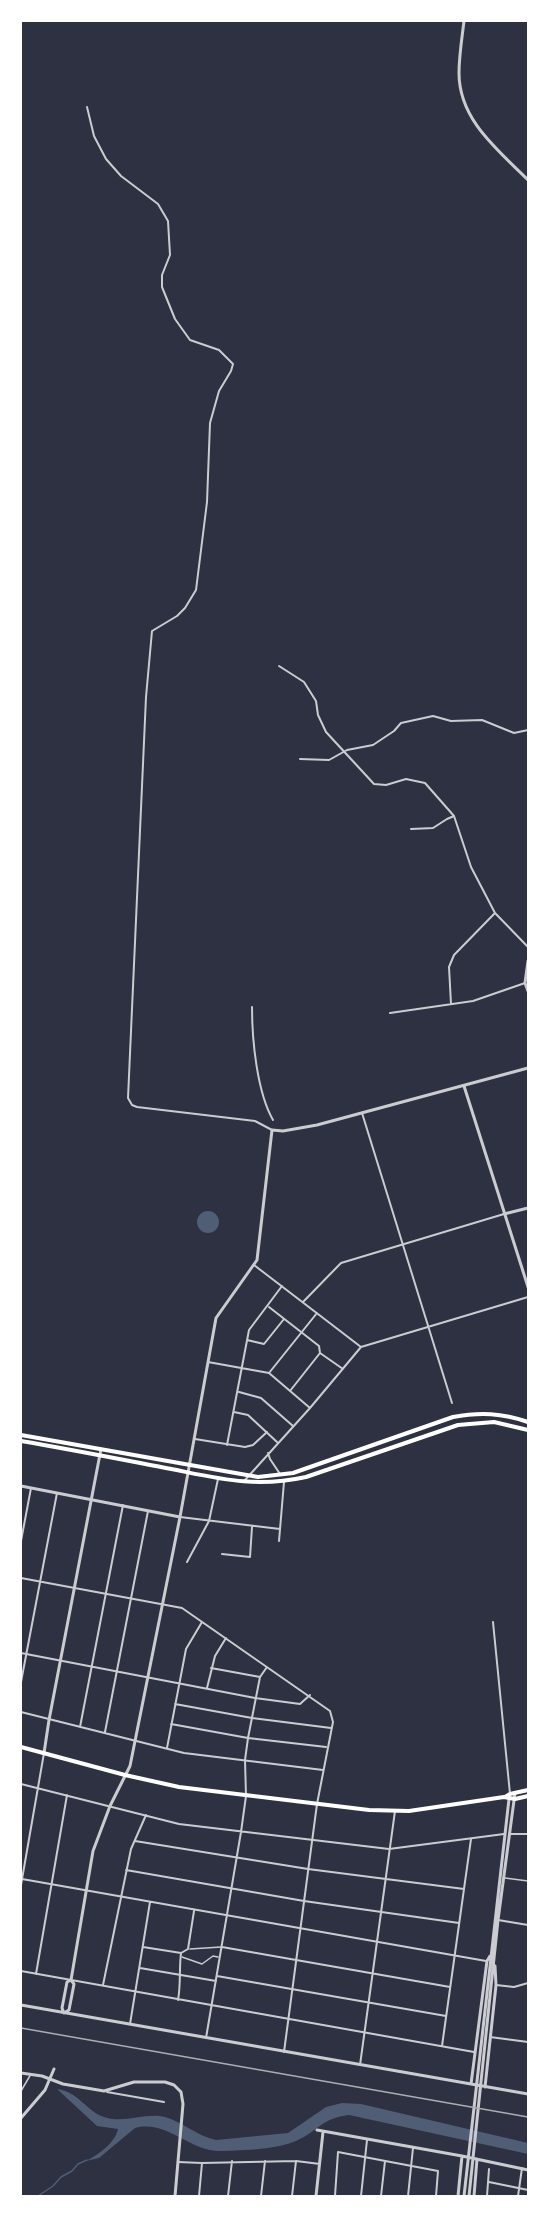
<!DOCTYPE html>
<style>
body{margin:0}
#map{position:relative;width:549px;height:2217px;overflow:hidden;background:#2d3142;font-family:"Roboto Serif",serif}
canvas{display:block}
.frame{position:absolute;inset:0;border:22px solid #fff;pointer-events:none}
</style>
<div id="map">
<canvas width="549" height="2217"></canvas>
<div class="frame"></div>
</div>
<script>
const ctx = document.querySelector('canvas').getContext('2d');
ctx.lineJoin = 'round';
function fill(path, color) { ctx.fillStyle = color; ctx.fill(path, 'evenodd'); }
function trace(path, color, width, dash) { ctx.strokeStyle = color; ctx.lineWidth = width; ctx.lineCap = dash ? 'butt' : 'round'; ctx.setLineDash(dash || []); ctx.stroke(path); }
fill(new Path2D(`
 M197 1222a11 11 0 1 1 22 0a11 11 0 1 1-22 0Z
 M57,2089C79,2092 86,2111 104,2117C123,2124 146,2112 165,2117C183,2122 197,2136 216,2140L288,2133L326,2107L342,2103L361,2104L528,2143V2154L349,2115C322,2118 318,2131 296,2141C274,2150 246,2150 222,2151C191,2153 167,2119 135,2128L99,2158L86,2161C98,2155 115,2143 118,2129L97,2126Z`), '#4f5d75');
trace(new Path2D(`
 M38,2196L53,2186L61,2177L72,2171L78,2164L87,2160`), '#4f5d75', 1.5);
trace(new Path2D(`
 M505,1878L528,1881
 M190,1949L221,1947
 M182,1957L202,1964L213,1956L218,1957
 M21,2091L31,2074`), '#caccd0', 1.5);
trace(new Path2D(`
 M87,107L94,136L106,159L121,176L158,204L168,221L170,255L162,275V287L175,319L190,340L219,350L233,364L231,371L219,391L210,423L207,502L196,590L185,608L177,616L152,631L146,697L128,1098L132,1105L137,1107L255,1121L272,1130
 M279,666L304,682L316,701L318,715L326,732L374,784L386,785L406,779L425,783L454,816
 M300,759L329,760L347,750L373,745L394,731L401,723L433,716L451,721L482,720L514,733L528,730
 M411,829L433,828L447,819L454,816L471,867L495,913
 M451,1004L449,967L454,955L495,913L528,947
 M252,1007C252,1040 257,1092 273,1120
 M390,1013L473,1001L525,983
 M362,1113L452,1403
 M254,1265L361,1347
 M303,1302L341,1263L504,1214
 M269,1307L319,1346L320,1353L343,1369
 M247,1340L264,1344L284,1319
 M21,1357V1353
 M208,1362L269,1373L310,1408
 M269,1373L317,1313
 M290,1391L320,1353
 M239,1392L261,1398L293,1426
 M234,1412L248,1415L277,1442
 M195,1439L245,1447L253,1445L267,1432
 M227,1445L249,1330L282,1286
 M268,1453L270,1459L280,1474
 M245,1480L310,1408L361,1347L528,1297
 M180,1517L280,1529
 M21,1541L31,1488
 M279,1541L284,1482
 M222,1554L250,1557L252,1527
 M187,1562L209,1521L218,1479
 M21,1578L182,1608L330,1711L333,1722L317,1804L284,2052
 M493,1622L510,1794
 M21,1653L255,1698L300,1704L310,1695
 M211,1668L260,1677
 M21,1682L57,1493
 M207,1688L215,1656L226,1638
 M175,1704L252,1718L331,1728
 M21,1712L184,1753L323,1770
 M171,1724L248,1738L326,1747
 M80,1727L123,1505
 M105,1732L148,1511
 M167,1748L186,1649L202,1622
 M21,1784L179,1824L389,1849L504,1834
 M509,1834H528
 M135,1841L308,1869L464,1889
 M126,1870L304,1901L459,1923
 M22,1879L486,1961
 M21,1885L44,1753
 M498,1920L528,1925
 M143,1947L181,1953L188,1949L194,1911
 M222,1947L450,1987
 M140,1968L216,1981
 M21,1971L474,2052
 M36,1974L67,1795
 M217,1976L446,2016
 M103,1985L131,1849L146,1815
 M496,1985L514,1987L528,1983V1981
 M178,2000C181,1984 179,1969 181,1953
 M130,2024L150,1902
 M490,2037L528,2042
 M206,2038L241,1832L246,1796L245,1760L248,1738L260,1677L267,1667
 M442,2046L471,1839
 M360,2065L395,1811
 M107,2092L164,2102
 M178,2162L202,2163
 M489,2182L528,2190
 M199,2196L202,2163L296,2161L320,2164
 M228,2196L232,2161
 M261,2196L265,2161
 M292,2196L296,2161
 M335,2196L338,2152L438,2171L436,2196
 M361,2196L367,2140
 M381,2196L385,2161
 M408,2196L413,2148
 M487,2196L489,2169
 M518,2196L522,2168`), '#caccd0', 2);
trace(new Path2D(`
 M464,21C462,38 459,56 459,73C459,120 498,150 528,180
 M528,961L525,983L528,991
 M464,1086L528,1287
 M504,1214L528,1208
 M21,1486L180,1517
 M44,1753L49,1720L101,1449
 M21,2005L528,2094
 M64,2013L62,2008L67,1982L71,1980L93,1851L110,1806L130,1766L180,1517L216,1318L257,1260L272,1130L283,1131L317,1125L528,1068
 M64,2013L69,2010L74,1984L71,1980
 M21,2073L42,2076L63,2084L104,2091L134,2082H165L174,2085L181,2092L183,2104L175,2196
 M471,2084L487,1961L490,1956
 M485,2087L496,1985L495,1966
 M21,2118L45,2090L54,2069
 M317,2130L462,2156L528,2170
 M316,2196L323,2132
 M458,2196L462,2156
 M464,2196L509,1799
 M469,2196L498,1920L515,1793
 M474,2196L477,2159`), '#caccd0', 3);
trace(new Path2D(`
 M21,1747L125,1775L179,1787L369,1810L409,1811L504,1797L515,1799L528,1796
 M505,1797L510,1794L528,1790`), '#fff', 4);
trace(new Path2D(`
 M21,1435L258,1477L293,1473L453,1417C480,1412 502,1413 528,1422
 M21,1441C68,1449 114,1458 161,1467C214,1477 251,1489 306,1477L458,1425L494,1422L528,1430`), '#fff', 4);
trace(new Path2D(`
 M21,2028L528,2117`), '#abadb3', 1.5);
</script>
